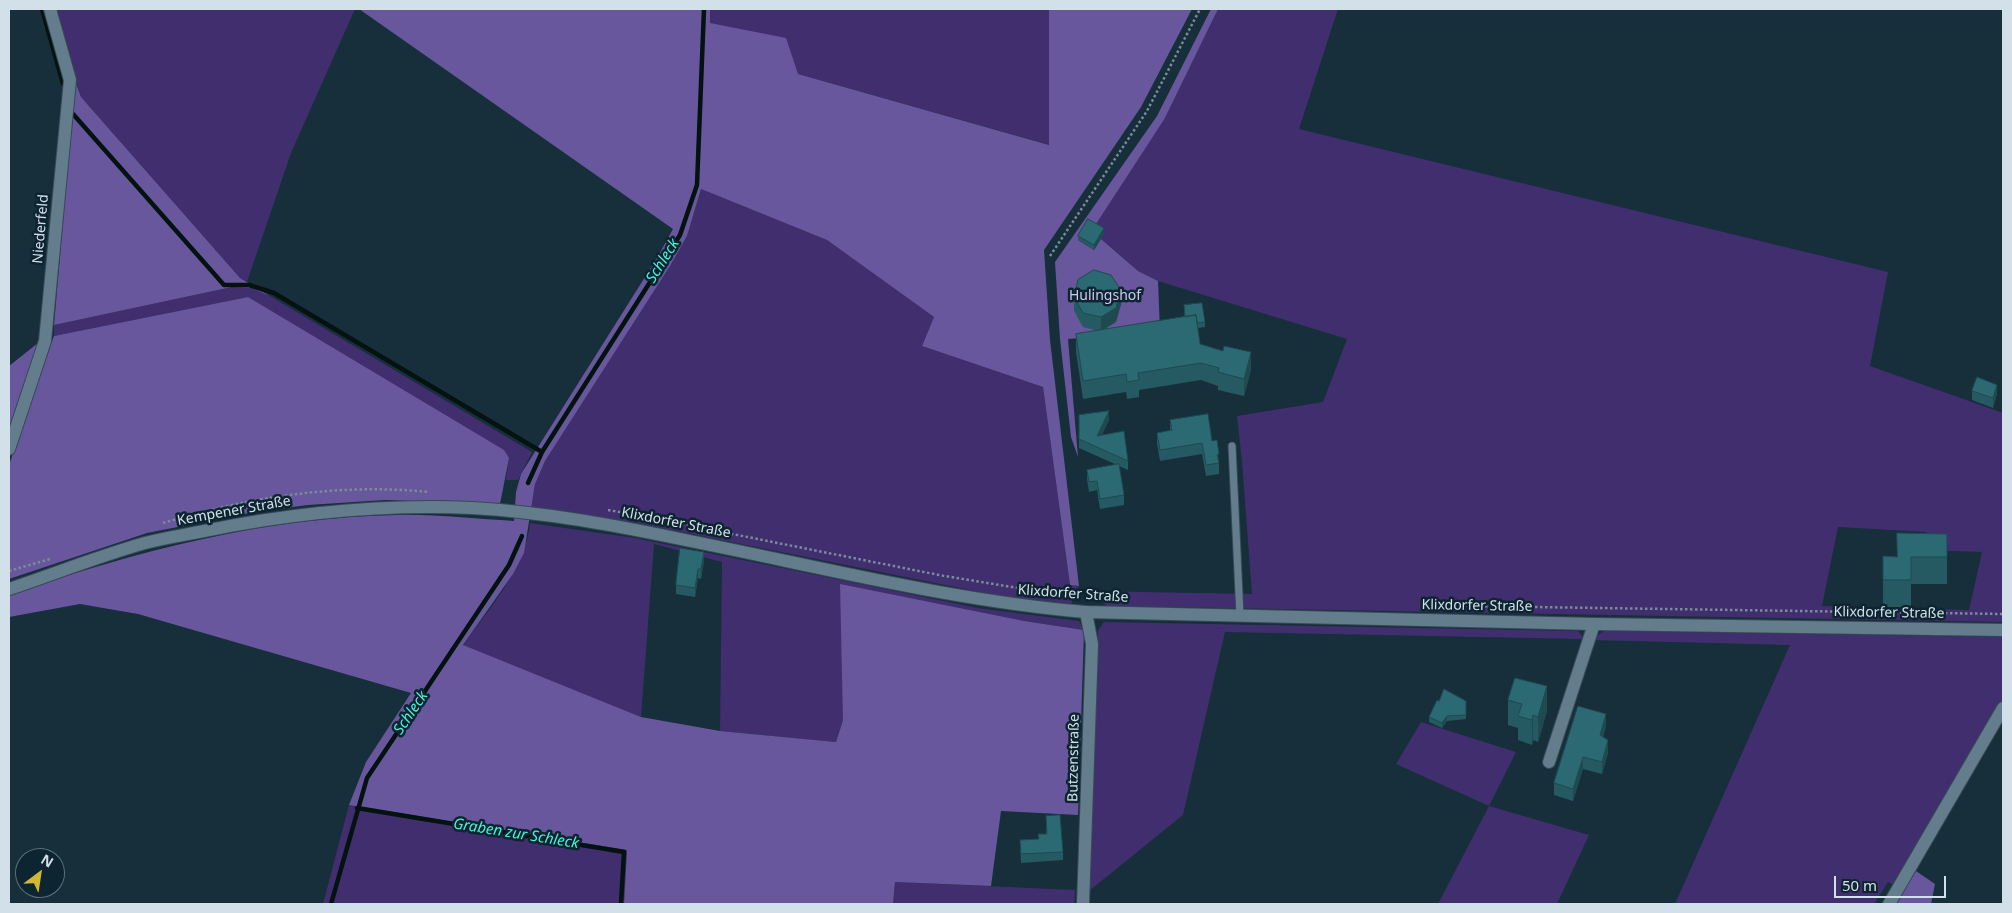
<!DOCTYPE html>
<meta charset="utf-8">
<style>
body{margin:0}
#map{position:relative;width:2012px;height:913px;overflow:hidden;background:#172e3b;font-family:"Noto Sans",sans-serif}
canvas{display:block}
.frame{position:absolute;inset:0;border:10px solid #d2e0e9;pointer-events:none}
.north{position:absolute;left:15px;top:848px;width:50px;height:50px;box-sizing:border-box;background:#0d2431;border:1px solid #5c6f7b;border-radius:50%;rotate:31deg;font-size:14px;font-weight:700;line-height:20px;text-align:center;color:#d2e0e9}
.north::after{content:'';display:block;margin:auto;width:18px;height:22px;background:#d0b736;clip-path:polygon(50% 0,100% 100%,50% 72%,0 100%)}
.scale{position:absolute;left:1834px;top:876px;width:112px;height:22px;box-sizing:border-box;border:2px solid #d2e0e9;border-top:0;padding-left:6px;font-size:15px;line-height:18px;white-space:nowrap;color:#d2e0e9;-webkit-text-stroke:4px #0d2431;paint-order:stroke}
</style>
<div id="map">
<canvas width="2012" height="913"></canvas>
<div class="frame"></div>
<div class="north">N</div>
<div class="scale">50 m</div>
</div>
<script>
const ctx = document.querySelector('canvas').getContext('2d');
ctx.lineJoin = 'round';
function fill(path, color) { ctx.fillStyle = color; ctx.fill(path, 'evenodd'); }
function trace(path, color, width, dash) { ctx.strokeStyle = color; ctx.lineWidth = width; ctx.lineCap = dash ? 'butt' : 'round'; ctx.setLineDash(dash || []); ctx.stroke(path); }
function write(font, color, halo, rows, align = 'center') {
  ctx.font = font + ' "Noto Sans",sans-serif'; ctx.lineWidth = 5; ctx.setLineDash([]); ctx.textBaseline = 'middle'; ctx.strokeStyle = halo; ctx.fillStyle = color; for (const [text, x, y, turn = 0] of rows) {
    ctx.save(); ctx.translate(x, y); ctx.rotate((+turn || 0) * Math.PI / 180); ctx.textAlign = isNaN(turn) ? turn : align; if (halo) ctx.strokeText(text, 0, 0); ctx.fillText(text, 0, 0); ctx.restore();
  }
}
fill(new Path2D(`
 M54,9H355L291,153L247,282L240,278L81,97Z
 M710,9H1049L1050,145L798,74L709,23Z
 M1218,9H1338L1299,129L1888,272L1870,366L2003,413V622L1107,606L1091,591L1252,594L1242,462L1237,416L1323,402L1347,339L1158,281L1138,271L1101,239L1094,250L1078,240L1165,118ZM1838,527L1926,532L1925,550L1982,552L1969,610L1822,606Z
 M701,189L827,240L934,317L922,346L1043,387L1070,585L1079,586L1071,604L1010,598L632,522L531,508L536,479L545,461L670,266L687,236Z
 M232,287L251,288L270,296L532,452L518,480H506L509,458L248,297L54,336V325Z
 M530,523L635,538L978,608L1079,621L1084,630L1024,621L843,720L836,742L720,731L722,562L654,544L641,717L463,646C489,608 525,570 530,523Z
 M1104,622L1578,631L1584,639L1225,632L1183,815L1089,891L1098,630Z
 M1604,631L2003,637V701L1894,885L1888,882L1874,904H1675L1790,645L1591,640Z
 M1421,722L1516,752L1489,806L1589,835L1557,904H1438L1489,806L1396,764Z
 M349,805L627,850L624,904H323Z
 M895,882L1075,890L1074,904H893Z`), '#412e6e');
fill(new Path2D(`
 M359,9H710V23L786,38L798,74L1049,145V9H1192L1141,107L1044,250L1050,340L1079,586L1070,585L1043,387L922,346L934,317L827,240L701,189L687,236L670,266L545,461L535,484L524,553L513,574L463,645L641,717L720,731L836,742L843,720L840,584L1024,621L1084,630L1078,815L1001,811L991,886L895,882L893,904H624L627,850L349,805L366,762L411,693L138,614L80,604L9,617V595C133,552 265,517 397,515C436,514 476,519 514,521L516,492L521,474L657,258L673,229Z
 M1211,9H1218L1165,118L1094,227L1078,240L1094,250L1101,239L1138,271L1158,281L1160,331L1068,339L1078,457L1071,437L1060,339L1055,262L1157,116Z
 M73,75L81,97L240,278L270,296L251,288L232,287L54,325L73,106Z
 M248,297L504,450L509,458L500,504L385,500L308,505L254,512L147,533L9,579V465L54,336Z
 M38,343L9,428V366Z
 M1916,871L1935,884L1931,904H1894Z`), '#68579d');
trace(new Path2D(`
 M42,9L63,84
 M73,114L224,285H249L274,293L542,452
 M528,483L542,452L680,235L697,185L704,9
 M357,808L624,852L621,904
 M331,904L367,778L509,565L522,536`), '#041210', 4.5);
const lane = new Path2D(`
 M1232,446L1240,616`);
const street = new Path2D(`
 M9,449L45,341L70,80L50,9
 M1549,762L1594,624
 M1083,904L1092,644L1086,612
 M1889,904L2003,708`);
const secondary = new Path2D(`
 M9,589C54,574 99,556 145,543C164,538 184,535 204,531C293,513 382,504 472,508C545,512 619,526 690,541C821,567 953,601 1086,612L1594,624L2003,630`);
trace(lane, '#374a56', 9);
trace(street, '#374a56', 14);
trace(secondary, '#374a56', 14);
trace(new Path2D(`
 M1050,256L1147,111L1200,9
 M608,510L654,518
 M672,522L939,575L1042,592
 M163,523C248,497 339,483 429,492
 M9,571L50,559
 M1465,606L2003,614`), '#7a8c97', 2.5, [2.5, 2.5]);
trace(lane, '#647d8d', 7);
trace(street, '#647d8d', 12);
trace(secondary, '#647d8d', 12);
fill(new Path2D(`
 M1104,233L1094,250L1078,240V236Z
 M1074,297L1121,304L1116,322L1103,330L1185,317L1184,305L1205,322V327L1198,328L1200,344L1251,370L1244,396L1218,390V386L1201,380L1139,390V397L1127,399L1126,392L1083,399L1076,352V334L1098,331L1083,327L1074,311Z
 M1972,391L1997,394L1993,408L1972,400Z
 M1079,415L1109,420L1102,435L1128,461V470L1119,466L1124,495V505L1100,509L1097,490L1089,492L1087,479V470L1117,465L1079,448Z
 M1170,420L1212,441L1217,440L1219,466V474L1206,476L1202,454L1160,461L1157,444V433L1170,431Z
 M1947,534V584H1911V607H1883V556L1897,557Z
 M704,561L701,579L698,578L695,597L676,594V585Z
 M1508,700L1547,711L1538,742L1533,740L1532,745L1518,740V728L1508,725Z
 M1439,701H1466V719L1447,721L1442,728L1429,722V717Z
 M1606,726L1603,737L1608,753L1602,774L1583,769L1573,801L1554,795V783Z
 M1046,816L1063,852V860L1021,863L1020,840L1038,839L1046,834Z`), '#255a63');
fill(new Path2D(`
 M1104,228V233L1094,250V245Z
 M1121,290V304L1116,322L1101,331V317Z
 M1251,352V370L1244,396V379Z
 M1997,385V394L1993,408V398Z
 M1109,411V420L1097,445V436Z
 M704,552V561L701,579V569Z
 M698,569V578L695,597V588Z
 M1547,686V711L1538,742V717Z
 M1606,714V726L1600,747V735Z
 M1533,715V740L1532,745V720Z
 M1447,716V721L1442,728V723Z
 M1608,740V753L1602,774V762Z
 M1583,757V769L1573,801V789Z`), '#1e4a50');
const building = new Path2D(`
 M1088,219L1104,228L1094,245L1078,236Z
 M1094,270L1111,275L1121,290L1116,308L1101,317L1083,313L1074,297L1078,280Z
 M1202,303L1205,322L1197,323L1196,315L1185,317L1184,305Z
 M1196,315L1200,344L1223,351L1224,346L1251,352L1244,379L1218,372L1219,368L1201,363L1138,373L1139,380L1127,382L1126,374L1083,381L1076,334Z
 M1977,377L1997,385L1993,398L1972,391Z
 M1109,411L1097,436L1124,431L1128,461L1079,439V415Z
 M1208,414L1212,441L1217,440L1219,454L1217,455L1219,463L1206,465L1202,443L1160,450L1157,433L1172,430L1170,420Z
 M1119,464L1124,495L1100,499L1097,481L1089,482L1087,470Z
 M1897,533L1947,534V557H1911V580H1883V556L1897,557Z
 M680,548L704,552L701,569H698L695,588L676,585Z
 M1515,678L1547,686L1538,717L1533,715L1532,720L1518,716L1522,704L1508,700Z
 M1444,689L1466,701V715L1447,716L1442,723L1429,717L1437,700L1439,701Z
 M1578,706L1606,714L1600,735L1608,740L1602,762L1583,757L1573,789L1554,783Z
 M1060,815L1063,852L1021,854L1020,840L1039,839L1038,834H1047L1046,816Z`);
fill(building, '#2b6973');
trace(building, '#1e4a50', 1);
write('14px', '#d2e0e9', '#0d2431', [
 ["Niederfeld",41,229,-85],
 ["Kempener Straße",234,511,-10],
 ["Klixdorfer Straße",676,523,11],
 ["Klixdorfer Straße",1073,594,4],
 ["Klixdorfer Straße",1477,606,1],
 ["Klixdorfer Straße",1889,613,1],
 ["Butzenstraße",1074,758,-89]
]);
write('14px', '#cfc8f0', '#0d2431', [
 ["Hulingshof",1105,296]
]);
write('italic 15px', '#4bf1da', '#0d2431', [
 ["Schleck",663,261,-58],
 ["Schleck",411,713,-56],
 ["Graben zur Schleck",516,834,9]
]);
</script>
